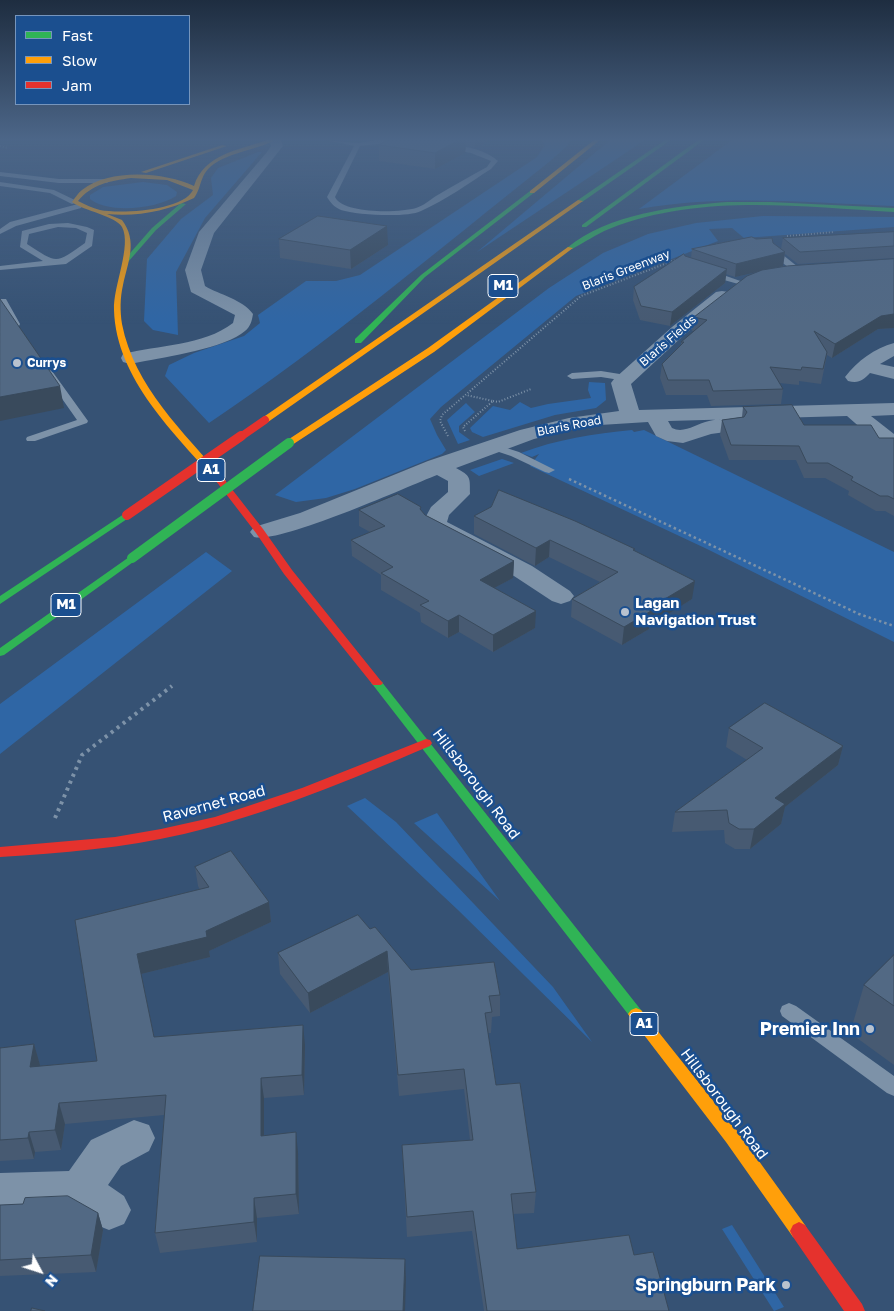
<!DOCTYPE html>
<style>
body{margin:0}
#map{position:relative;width:894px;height:1311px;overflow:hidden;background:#365274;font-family:"Golos Text",sans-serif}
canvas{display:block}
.legend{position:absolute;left:15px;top:15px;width:175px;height:90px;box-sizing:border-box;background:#1b4f8f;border:1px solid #7695bc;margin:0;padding:6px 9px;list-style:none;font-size:15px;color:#fff}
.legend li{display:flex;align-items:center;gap:10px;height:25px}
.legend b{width:25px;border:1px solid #7695bc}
.north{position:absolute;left:15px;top:1246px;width:50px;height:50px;-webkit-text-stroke:4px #1b4f8f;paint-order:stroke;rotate:130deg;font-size:14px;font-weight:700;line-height:20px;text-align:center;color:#fff}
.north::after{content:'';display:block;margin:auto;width:18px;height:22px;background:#fff;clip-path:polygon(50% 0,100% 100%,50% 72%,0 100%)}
</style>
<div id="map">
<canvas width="894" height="1311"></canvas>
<ul class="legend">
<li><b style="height:6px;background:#30b455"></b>Fast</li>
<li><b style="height:6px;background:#ff9f0a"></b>Slow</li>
<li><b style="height:6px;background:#e5322d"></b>Jam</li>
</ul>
<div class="north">N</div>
</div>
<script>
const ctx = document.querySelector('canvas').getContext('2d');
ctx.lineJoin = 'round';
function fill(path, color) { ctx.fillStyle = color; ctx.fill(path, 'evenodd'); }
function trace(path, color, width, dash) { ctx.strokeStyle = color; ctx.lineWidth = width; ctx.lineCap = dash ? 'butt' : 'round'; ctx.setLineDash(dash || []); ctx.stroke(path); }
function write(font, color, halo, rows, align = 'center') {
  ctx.font = font + ' "Golos Text",sans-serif'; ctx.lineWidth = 5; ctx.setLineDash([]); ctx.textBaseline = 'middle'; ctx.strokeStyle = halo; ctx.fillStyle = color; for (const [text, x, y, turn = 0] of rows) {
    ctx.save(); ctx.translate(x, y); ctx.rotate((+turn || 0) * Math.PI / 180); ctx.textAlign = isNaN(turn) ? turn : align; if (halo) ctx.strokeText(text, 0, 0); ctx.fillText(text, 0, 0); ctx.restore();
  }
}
fill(new Path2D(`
 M541,140H571L567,146L549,162C437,251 327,344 209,423L165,376L169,365L194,353L244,336L260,323L258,315L306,281H336L360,275L537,157L545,145Z
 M610,140H645L477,252Z
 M732,140H894V206C810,203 723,194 639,209Z
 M258,152H262L205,218L176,272L178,335L153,330L144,321L147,259L181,219L213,195L211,178L218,168Z
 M143,182L167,185L177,192L176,196C156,209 109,214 90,199V195L103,187Z
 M763,216L894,217V227L744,238L732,228L709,229L718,241L576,296L441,407L430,419L437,435L446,450L442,454L355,489L326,498L296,502L275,495L549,288L603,253L648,234L696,223Z
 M589,382L605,383L606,400L596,408L555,415L483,437L472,432L470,428L493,406L510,410L520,402L531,408L548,404L591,398L588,390Z
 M466,403L475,412L459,426V432L470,440L458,444L447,420Z
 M632,430L634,432L644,430L894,552V642L707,549L530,466L539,454L532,457L521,453C557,439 594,434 632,430Z
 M502,459L514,463L479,476L470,470Z
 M206,552L232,571L0,754V704Z
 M365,798L396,822L553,987L592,1042L458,910L347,806Z
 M437,813L500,901L414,823Z
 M732,1225L784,1307L774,1311L722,1229Z`), '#2f66a5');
trace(new Path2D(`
 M0,146L8,148
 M787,236L834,232
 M716,245L736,241
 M493,401L498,402L531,389
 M465,431L463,427L493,401L466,395
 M448,436L440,421L442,415L581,296L675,260`), '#7d92a8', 2, [1, 2]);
trace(new Path2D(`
 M569,479L859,614L894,626`), '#7d92a8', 2.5, [2.5, 3]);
trace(new Path2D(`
 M55,818L82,755L172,686`), '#7d92a8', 4, [3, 4.5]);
fill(new Path2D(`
 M325,140L358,143L375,140L407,141L360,146L335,197C343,214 399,213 416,208C423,206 430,200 436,196C453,186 470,176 487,167L491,161L471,153L445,148V146C461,144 486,150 498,161L491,169C469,183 446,200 421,211C407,218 357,215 341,210C334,207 331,203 327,197L354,146Z
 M0,172L59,179H107L110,181L107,183H59L0,176Z
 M0,182L54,190L79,202L72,204L50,193L0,186Z
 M78,204L82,206L81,208L16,226L0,234V229L10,222Z
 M68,223L87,227L94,230L92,246L66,264L0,270V266L43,261L20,247L22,231L49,224ZM58,227L76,228L87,233L85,243C55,264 58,264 27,244L29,234Z
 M772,251H778L803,271L796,273L772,255Z
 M706,271H712L746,283L742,285L706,275Z
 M0,299H6L20,324L19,326H13L0,303Z
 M49,370L52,371L88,421L87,423L35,441H27L26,439L27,437L77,420L44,373Z
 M601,371L626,375L631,378L626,381L601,377L572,379L567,376L572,373Z
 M491,443L519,452L555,470L549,473L545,472L511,456L487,448L486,446L487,444Z
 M789,1003L796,1006L894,1076V1096L887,1093L782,1016L780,1011L782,1006Z`), '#7d92a8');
fill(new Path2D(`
 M269,140H281L283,146L214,233L201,270L205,286C220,295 242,299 253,314C252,321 250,327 245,331C226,348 166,357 140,362L130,364L123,362L121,358L123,354C158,345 203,346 233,323L235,315L233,314L191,292L185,270L199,232L267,152L271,146Z
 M722,291L728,292L730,296L728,300L684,335L631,384L639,410L894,403V415L871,416L894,434V451L886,450L847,416L668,421L672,428C684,434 696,424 709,421C719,419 730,419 740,422L743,426L740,430L711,434L683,443L667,441L656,436L648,422L600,425L569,430L534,439L456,468C471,476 470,477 470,494L449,515L447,522L532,566L570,591L574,596L570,601L561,604L552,601L514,576L426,529L422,524L431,507L448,492V481L437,475C404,488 280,544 254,537L250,532L254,527L300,513L428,461L520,430L569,418L619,411L611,383L614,379L672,327L716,292Z
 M894,343V356L880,364L894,367V379L870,373C863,380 859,384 848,381L845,377C857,361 875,348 894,343Z
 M134,1120L149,1125L155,1138L149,1151L121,1166L108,1185L124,1196L131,1210L124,1224L109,1230L94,1224L73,1210L0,1213V1173L69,1171L91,1140Z`), '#7d92a8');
fill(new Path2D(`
 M665,140H671L582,202H578V200Z
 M698,140H704L586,227H582V225Z
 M530,191L535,192L425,277L361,343H355V339L421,275Z
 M727,202H770L894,208V212C800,207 699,193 609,229C596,234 584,243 572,249L567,248C607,214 676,206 727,202Z
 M181,203L186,204L156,230L128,262H124V260L152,228Z
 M127,512L130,513V517L0,604V596Z
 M132,555L137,558L136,560L4,655L0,656V648Z
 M377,679L381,681L641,1010L644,1014L641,1018L636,1020L631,1018L373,685L371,683Z`), '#30b455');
fill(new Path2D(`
 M267,140H275C256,151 218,153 205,173C200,181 200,190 194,198C167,211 137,217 107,214L122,220C138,241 128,262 123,285C120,298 120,311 122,324C134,386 184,433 224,479L226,481L221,484L218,483C175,434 116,379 114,310C113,286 132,246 122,227C116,216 84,211 72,202C75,198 78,193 82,190C109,168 165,172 194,186C204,154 239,150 267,140ZM131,178L167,180L193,190C183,211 120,214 100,210C92,208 86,205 78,201C92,184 110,181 131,178Z
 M594,140H600L534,193H530V191Z
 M222,145L227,146L146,173L141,172Z
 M578,200L583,201L268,422H262V418Z
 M568,247L573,248L434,352L292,445H286V441L428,348Z
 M636,1008L641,1010L738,1132L805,1225L808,1231L805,1237L799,1240L793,1237L726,1142L631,1018L628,1014L631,1010Z`), '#ff9f0a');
fill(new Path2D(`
 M221,478L224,479L263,529L292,570L381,681L383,683L381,685H373L284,574L256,533L216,481Z
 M426,739L430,740L432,743L430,746C350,780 269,814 184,834C124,848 62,853 0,857V847L115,837L161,829L215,817L302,788Z
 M799,1222L805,1225L862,1304L865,1311H844L793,1237L790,1231L793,1225Z`), '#e5322d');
trace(new Path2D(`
 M132,558L289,443`), '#30b455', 10);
trace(new Path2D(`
 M239,438L265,420`), '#e5322d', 8);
trace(new Path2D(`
 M127,515L241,436`), '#e5322d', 10);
fill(new Path2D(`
 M388,140H489L475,148L466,146L465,153L435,169L379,161V145Z
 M894,232V258L798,264L785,254L783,266L770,269L894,259V328L878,329L832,358L827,355L821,384L799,381V385L779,383L783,389L781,404L711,406L707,395H666L660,378L662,364L681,346V342L694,331H692L694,317L759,271L735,277L726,274L725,283L670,326L640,320L633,300L634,287L685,256L691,258L692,249L756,239L773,243L781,249L783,238Z
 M279,239L388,245L351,269L280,258Z
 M743,407L804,425L879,438H894V516L885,511H876L848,495L849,491L825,478H804L796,460H729L720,435L722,420L742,417Z
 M359,510H421L425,515L514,561L513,578L494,588L535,628L493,652L459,632L448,638L421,622L420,613L381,590V575L352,556L351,540L370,532L359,526Z
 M474,516L635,551L692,599L649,626V629L622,645L571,617L572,599L600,582L549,557L535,566L474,534Z
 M729,728L843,746L838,765L785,807L781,824L750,849H735L725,843L724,830L672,832L675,812L747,760L726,747Z
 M195,867L269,902L271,922L209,951L210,957L141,974L154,1037L305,1045L304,1095L264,1098V1135L298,1152L299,1214L257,1218V1242L160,1253L155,1233L164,1115L65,1124L61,1150L35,1152L34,1159L0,1161V1048L34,1044L40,1066L97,1061L75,920L200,890L198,886Z
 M370,929L411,970L500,995V1016L492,1017L491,1033H488L496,1085L536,1192L534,1213L513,1214L517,1249L634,1255L669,1311H484L472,1231L407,1237L402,1145L470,1140L464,1089L399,1096L388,972L310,1013L280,974L278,953Z
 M894,955V1065L850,1033L864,985Z
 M0,1205L98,1213L103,1230L96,1272L0,1276Z`), '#475a72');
fill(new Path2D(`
 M459,140H466L465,153L435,169V153Z
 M475,140H489L475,148Z
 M387,226L388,245L351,269L350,250Z
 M785,252L783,266L735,277L736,264Z
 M727,269L725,283L670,326L672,312Z
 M894,314V328L878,329L832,358L835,344L881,316Z
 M60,386L64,408L0,421V397Z
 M550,540L549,557L535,566L536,548Z
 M514,561L513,578L479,596L480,580Z
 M695,581L692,599L649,626V629L622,645L624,627L648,609Z
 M536,611L535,628L493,652V635Z
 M459,615V632L448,638V621Z
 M843,746L838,765L785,807L781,824L750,849L754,829L775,798Z
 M269,902L271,922L209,951L210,957L141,974L137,954L206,931Z
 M387,951L388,972L310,1013L308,993Z
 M303,1025L305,1045L304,1095L302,1075Z
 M34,1044L40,1065L36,1087L30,1067Z
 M261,1078L264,1098V1156L261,1136Z
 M59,1103L65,1124L61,1150L55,1130Z
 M29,1132L35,1152L34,1159L28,1138Z
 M296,1132L298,1152L299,1214L296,1194Z
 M254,1198L257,1218V1242L254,1222Z
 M98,1213L103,1230L96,1272L91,1255Z
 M405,1259L406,1279L405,1311H403Z`), '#394a5c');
const building = new Path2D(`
 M388,140H459L435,153L379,145Z
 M318,216L387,226L350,250L279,239Z
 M894,232V246L800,252L783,238Z
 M752,237L756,239L772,238L773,243L785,252L736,264L692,249Z
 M684,254L685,256L727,269L672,312L641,306L634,287Z
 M894,259V314L881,316L835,344L814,331L827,352L823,369L802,367L801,370L770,367L783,389L713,391L709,380H668L662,364L684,342H681L707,320L694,317L747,276L762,270L787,266Z
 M0,299L60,386L0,397Z
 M792,405L804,425H871L879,438H894V499L888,496H880L873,492L851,480L853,477L828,463H807L799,446L731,445L722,420L744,417L747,412L743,407Z
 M499,490L575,521L635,549L633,550L695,581L648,609L651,611L624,627L572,599L618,572L550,540L536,548L474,516L491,507Z
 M398,494L421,507L420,509L425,515L514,561L480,580L536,611L493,635L459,615L448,621L420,605L429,601L381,573L393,567L351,540L385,526L359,510Z
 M765,703L843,746L775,798L785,804L754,829H739L729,823L727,810L675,812L763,748L729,728Z
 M231,851L269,902L206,931L207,937L137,954L154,1037L303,1025L302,1075L261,1078V1136L296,1132V1194L254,1198V1222L155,1233L166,1095L59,1103L55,1130L29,1132L28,1138L0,1140V1048L34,1044L30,1067L97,1061L75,920L209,887L195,867Z
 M358,915L370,929L375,927L411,970L494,962L500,995L489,996L492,1012L485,1013L496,1085L520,1083L536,1192L511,1194L517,1249L629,1235L634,1255L653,1252L669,1311H487L473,1211L407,1217L402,1145L473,1140L464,1069L398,1075L387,951L308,993L278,953Z
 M894,955V1006L864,985Z
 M68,1196L98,1213L91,1255L0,1260V1205L23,1204L25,1198Z
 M260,1256L405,1259L403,1311H253Z
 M32,1308L45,1311H31Z`);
fill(building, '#526984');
trace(building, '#394a5c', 1);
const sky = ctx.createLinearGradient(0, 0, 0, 324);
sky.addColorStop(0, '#1e2d40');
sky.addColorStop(0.43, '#4c6688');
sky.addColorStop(1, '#4c668800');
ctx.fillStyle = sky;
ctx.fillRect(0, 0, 894, 324);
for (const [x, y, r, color] of [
 [17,363,5,"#b9c2ce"],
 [625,612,5,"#b9c2ce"],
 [870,1029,5,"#b9c2ce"],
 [786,1285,5,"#b9c2ce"]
]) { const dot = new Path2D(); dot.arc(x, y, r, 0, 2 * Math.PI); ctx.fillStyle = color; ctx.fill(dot); trace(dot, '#1b4f8f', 2); }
write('12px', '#fff', '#1b4f8f', [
 ["Blaris Greenway",626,270,-21],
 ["Blaris Fields",668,341,-41],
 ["Blaris Road",569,426,-11]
]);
write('bold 12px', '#fff', '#1b4f8f', [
 ["Currys",27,363]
], 'left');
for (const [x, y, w] of [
 [503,286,30],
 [211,470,28],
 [66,605,30],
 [644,1024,28]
]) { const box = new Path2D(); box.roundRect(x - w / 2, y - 11.5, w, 23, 4); ctx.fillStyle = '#1b4f8f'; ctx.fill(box); trace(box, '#fff', 1); }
write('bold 14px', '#fff', null, [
 ["M1",503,286],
 ["A1",211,470],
 ["M1",66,605],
 ["A1",644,1024]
]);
write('bold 15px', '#fff', '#1b4f8f', [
 ["Lagan",635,603],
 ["Navigation Trust",635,620]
], 'left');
write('15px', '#fff', '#1b4f8f', [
 ["Hillsborough Road",476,784,53],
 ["Ravernet Road",214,804,-15],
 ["Hillsborough Road",724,1104,53]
]);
write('bold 18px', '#fff', '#1b4f8f', [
 ["Premier Inn",860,1029],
 ["Springburn Park",776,1285]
], 'right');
</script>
